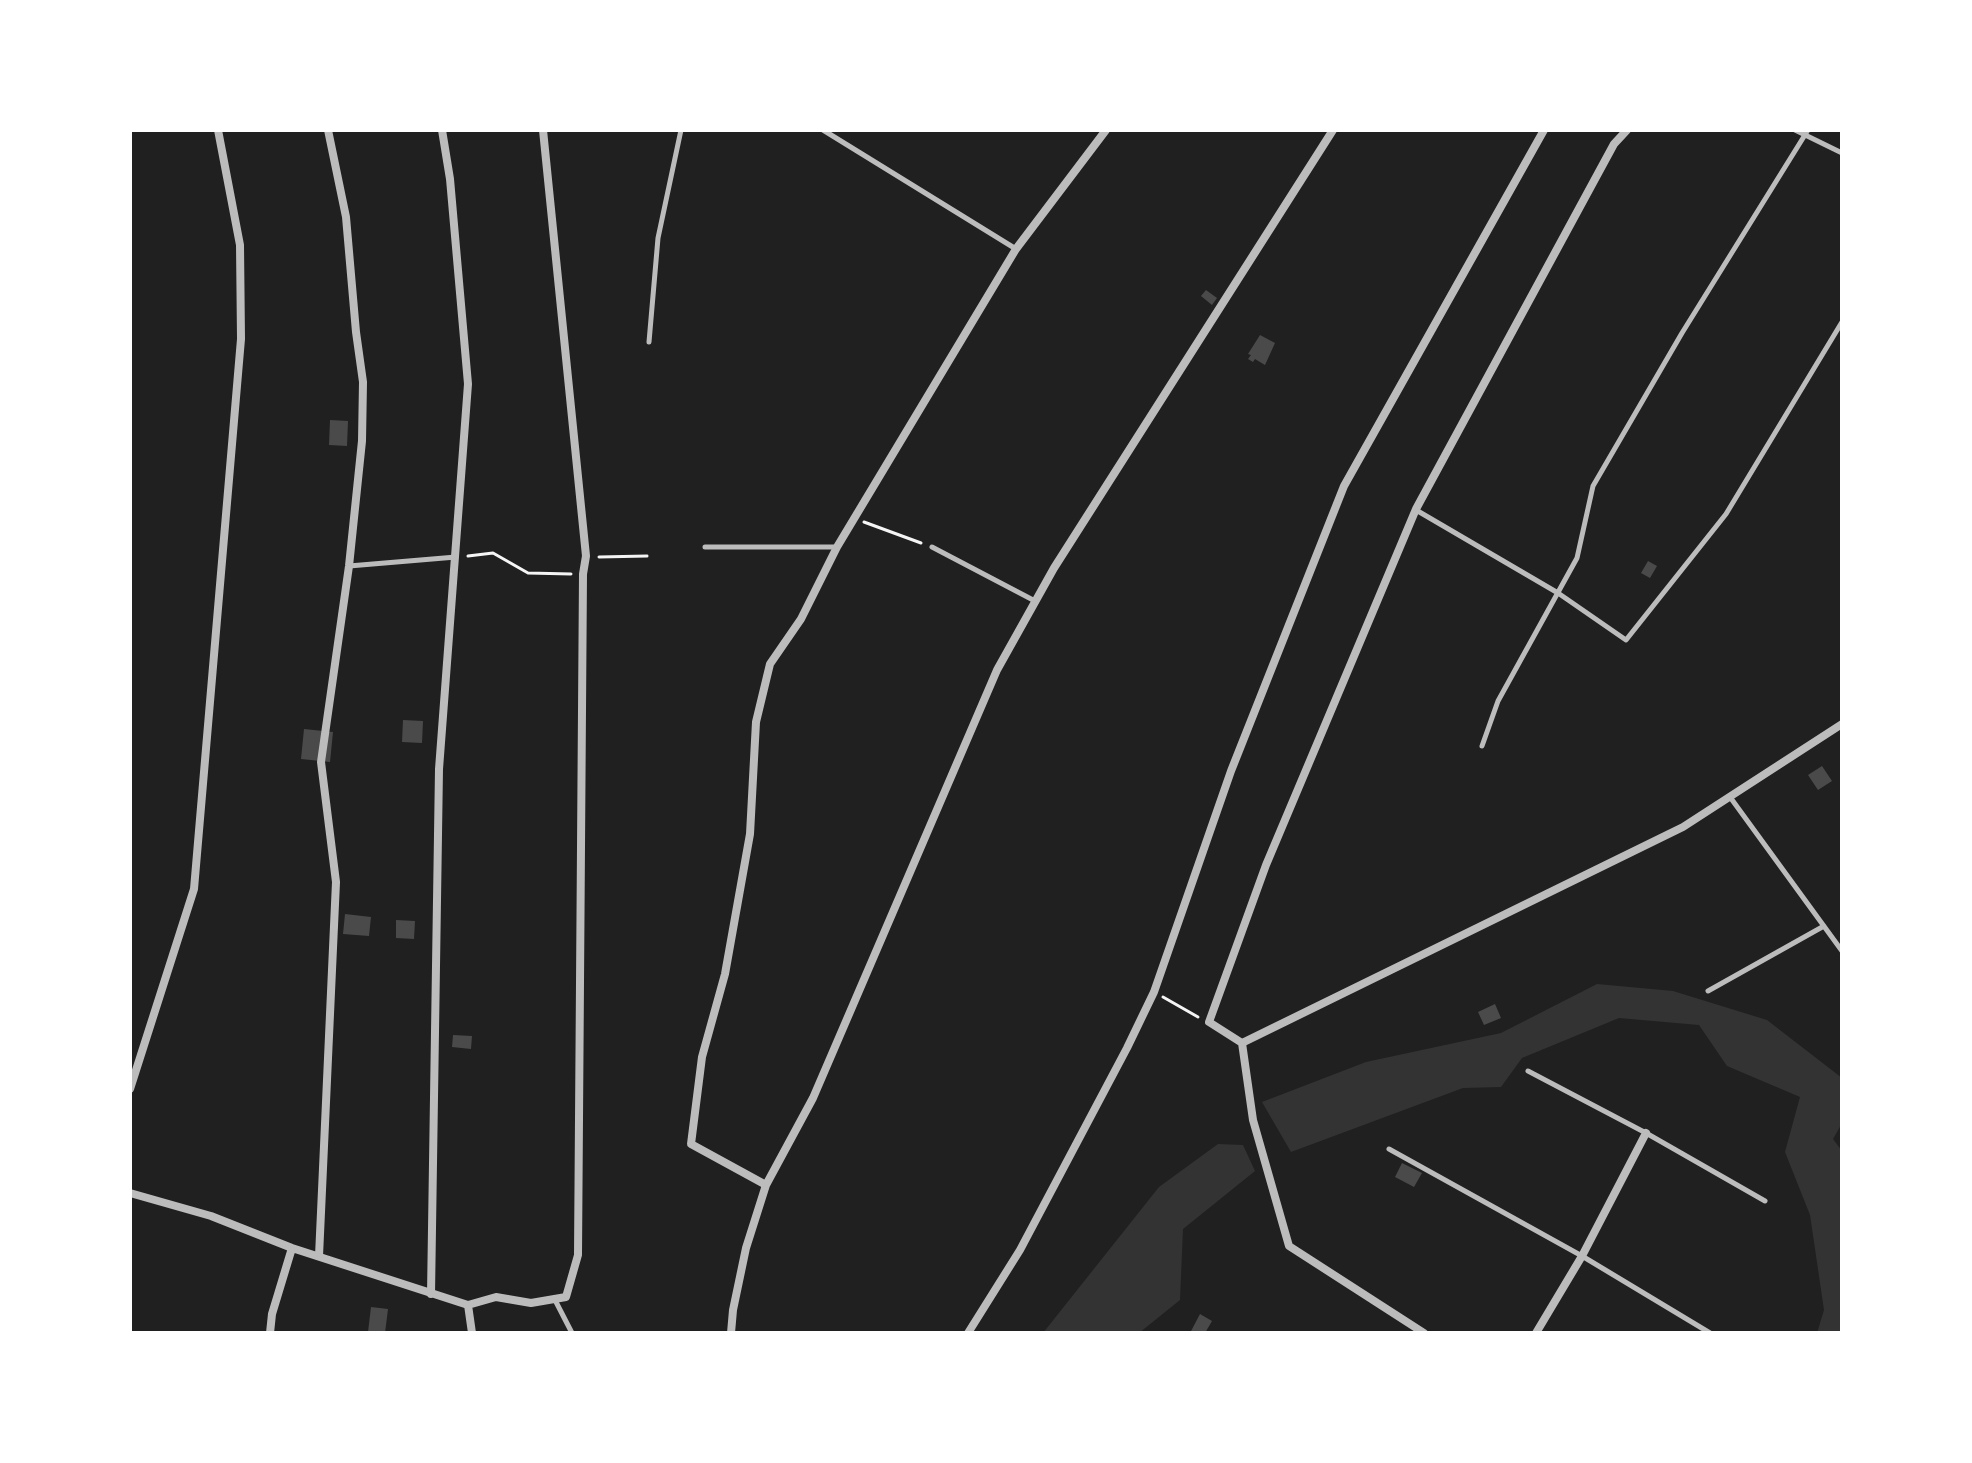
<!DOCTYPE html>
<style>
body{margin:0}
#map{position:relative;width:1972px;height:1463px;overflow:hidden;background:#111;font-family:Lato,sans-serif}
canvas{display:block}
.frame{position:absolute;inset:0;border:132px solid #fff;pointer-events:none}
</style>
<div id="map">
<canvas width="1972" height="1463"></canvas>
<div class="frame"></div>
</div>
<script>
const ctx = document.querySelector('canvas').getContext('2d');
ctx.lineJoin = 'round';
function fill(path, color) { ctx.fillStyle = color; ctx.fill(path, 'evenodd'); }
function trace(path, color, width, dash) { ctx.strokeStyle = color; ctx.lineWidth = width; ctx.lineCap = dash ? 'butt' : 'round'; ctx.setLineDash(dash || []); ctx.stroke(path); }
fill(new Path2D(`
 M130,130H1842V1333H130Z`), '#202020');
fill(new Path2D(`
 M1597,984L1673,991L1767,1020L1842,1078V1123L1833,1139L1842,1151V1333H1817L1824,1310L1810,1215L1785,1152L1800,1097L1727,1066L1699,1025L1619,1018L1522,1058L1501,1087L1463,1088L1291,1152L1262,1102L1366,1062L1501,1033Z
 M1218,1144L1243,1145L1255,1171L1183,1229L1180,1300L1139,1333H1043L1159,1187Z`), '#333');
fill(new Path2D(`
 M1206,290L1217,298L1212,305L1201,296Z
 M1260,335L1275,343L1265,365L1255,359L1253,362L1248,359L1251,355L1248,354Z
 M330,420L348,421L347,446L329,445Z
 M1648,561L1657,566L1650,578L1641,573Z
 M403,720L423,721L422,743L402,742Z
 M304,729L333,732L330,762L301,759Z
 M1822,766L1832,781L1818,790L1808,775Z
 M345,914L371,917L369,936L343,934Z
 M396,920L415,921L414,939L396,938Z
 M1495,1004L1501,1018L1484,1025L1478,1012Z
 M453,1035L472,1036L471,1049L452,1047Z
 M1402,1163L1422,1173L1414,1187L1395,1177Z
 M371,1307L388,1309L385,1333L368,1332Z
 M1200,1314L1212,1321L1205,1333H1190Z`), '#4a4a4a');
trace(new Path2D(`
 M864,522L921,543
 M468,556L493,553L528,573L571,574
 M599,557L647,556
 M1163,997L1198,1017`), '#f5f5f5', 3);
trace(new Path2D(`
 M823,130L1016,249
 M1795,130L1842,153
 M649,342L658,238L681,130
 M1416,510L1558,593L1626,640L1726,514L1842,322
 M705,547H836
 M932,547L1035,601
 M349,566L456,557
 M1482,746L1498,701L1577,558L1593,486L1682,333L1808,130
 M1730,797L1842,951
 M1708,991L1824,926
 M1528,1071L1646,1133L1765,1201
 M1389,1149L1582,1256L1710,1333
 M555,1300L572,1333`), '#bcbcbc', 5);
trace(new Path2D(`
 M1242,1043L1209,1022L1266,865L1416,509L1614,144L1627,130
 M130,1089L194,889L241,339L240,245L218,130
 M766,1185L691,1144L702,1057L725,974L750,834L756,722L770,664L801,619L837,547L1016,249L1106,130
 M130,1193L211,1216L292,1248L468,1305L496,1297L531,1303L566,1297L578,1255L583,574L586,556L543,130
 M319,1256L336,882L321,762L349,566L362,441L363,382L356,332L346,217L328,130
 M431,1294L439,769L468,384L450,179L442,130
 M468,1305L472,1333
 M270,1333L272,1314L292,1248
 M731,1333L733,1310L746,1248L766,1185L813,1098L997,670L1054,568L1333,130
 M968,1333L1020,1250L1127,1048L1154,992L1231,771L1344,486L1544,130
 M1424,1333L1289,1246L1253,1120L1242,1043L1683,827L1842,724
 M1536,1333L1582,1256L1646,1133`), '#bcbcbc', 8);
</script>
